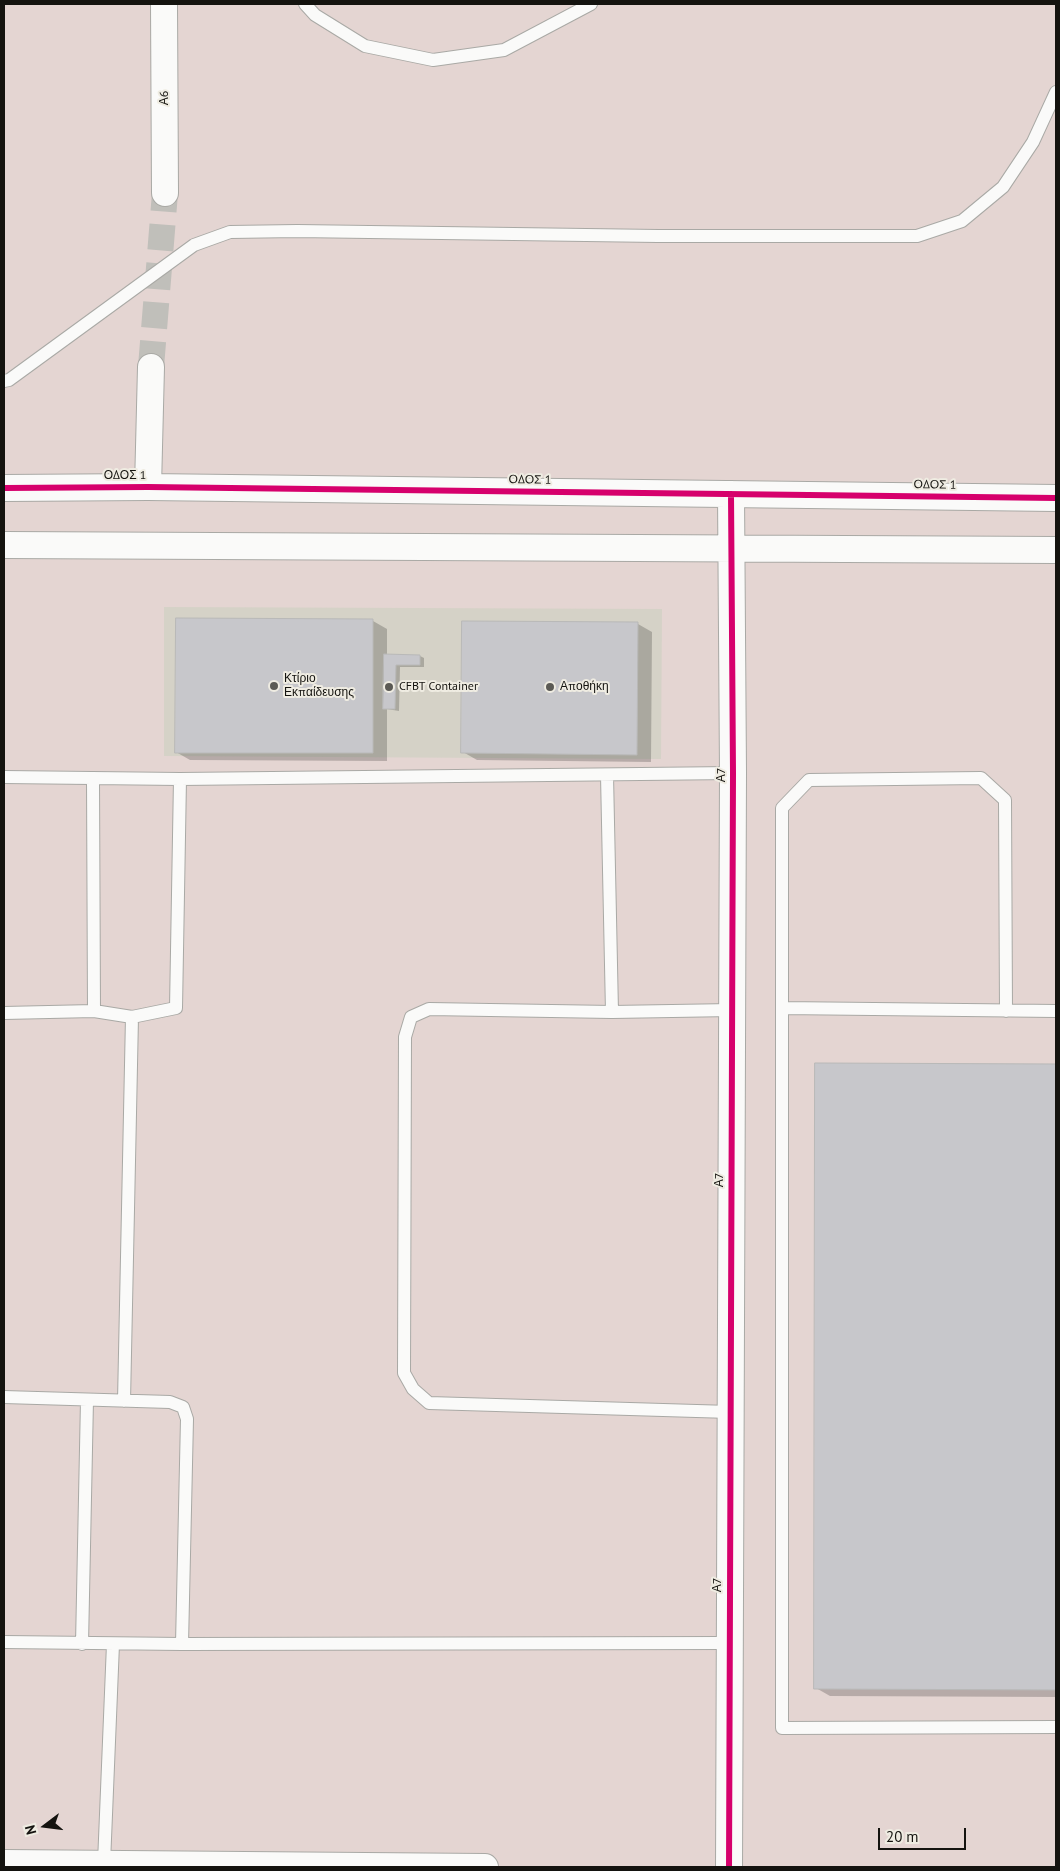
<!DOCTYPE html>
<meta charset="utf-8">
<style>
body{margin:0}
#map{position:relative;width:1060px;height:1871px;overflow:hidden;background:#deddd8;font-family:"PT Sans",sans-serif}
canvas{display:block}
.frame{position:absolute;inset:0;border:5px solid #14130f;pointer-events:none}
.north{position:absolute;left:20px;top:1801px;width:50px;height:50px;-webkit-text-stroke:4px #efece2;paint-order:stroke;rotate:255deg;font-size:14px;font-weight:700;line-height:20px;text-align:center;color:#14130f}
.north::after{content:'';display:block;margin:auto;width:18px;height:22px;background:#14130f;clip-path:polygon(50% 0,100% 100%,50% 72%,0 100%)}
.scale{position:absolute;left:878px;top:1828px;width:88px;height:22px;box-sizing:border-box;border:2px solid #14130f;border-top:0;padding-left:6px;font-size:15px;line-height:18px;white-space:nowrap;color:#14130f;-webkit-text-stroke:4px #efece2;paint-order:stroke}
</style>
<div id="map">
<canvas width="1060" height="1871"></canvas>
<div class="frame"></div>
<div class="north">N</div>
<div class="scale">20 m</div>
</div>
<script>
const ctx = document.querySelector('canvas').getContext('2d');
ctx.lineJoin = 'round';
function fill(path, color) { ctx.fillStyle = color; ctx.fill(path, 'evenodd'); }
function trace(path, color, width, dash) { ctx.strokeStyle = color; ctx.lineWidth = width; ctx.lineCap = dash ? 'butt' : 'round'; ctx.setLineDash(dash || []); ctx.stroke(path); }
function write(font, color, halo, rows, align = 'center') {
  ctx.font = font + ' "PT Sans",sans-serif'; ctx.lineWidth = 4; ctx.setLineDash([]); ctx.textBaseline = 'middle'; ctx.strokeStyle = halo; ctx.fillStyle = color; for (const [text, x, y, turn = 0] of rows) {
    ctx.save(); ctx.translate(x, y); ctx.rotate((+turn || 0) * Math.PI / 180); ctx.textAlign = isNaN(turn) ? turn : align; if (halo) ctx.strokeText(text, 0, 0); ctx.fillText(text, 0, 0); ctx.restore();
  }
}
fill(new Path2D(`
 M4,4H1056V1867H4Z`), '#e4d5d2');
fill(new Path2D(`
 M164,607L662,609L661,759L164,756Z`), '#d5d2c7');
fill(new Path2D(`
 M177,620L373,621L387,629V655L420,656L424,658V667H400L399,711L387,709V761L190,760L176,752Z
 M638,624L652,632L651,762L477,760L463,752Z
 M816,1064L1056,1065V1697L830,1696L816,1688Z`), '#0003');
const building = new Path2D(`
 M176,618L373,619V753H175Z
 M462,621L638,622L637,755L461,753Z
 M384,654L420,655V665H396L395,709H383Z
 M815,1063L1056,1064V1690L814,1689Z`);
fill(building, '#c7c7cb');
trace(building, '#b9b9b8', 1);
trace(new Path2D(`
 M151,367L165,193`), '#c0bfba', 26, [26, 13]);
const lane = new Path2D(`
 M305,4L315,15L365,46L433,60L504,50L591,4
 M4,381L9,380L194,245L230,232L297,231L658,236H917L962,221L1003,187L1033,142L1056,92
 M607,775L612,1012
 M4,777L180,779L733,773
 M93,779L94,1011
 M782,1008L1056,1011
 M1006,1011L1005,800L981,778L809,780L782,808V1728L1056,1727
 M4,1013L94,1011L132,1017L176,1008L180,779
 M4,1397L170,1402L183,1407L187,1419L182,1644
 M124,1401L132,1017
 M730,1412L429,1403L413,1389L404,1373L405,1037L411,1017L429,1009L612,1012L732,1010
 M4,1642L182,1644L729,1643
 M82,1644L87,1400
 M104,1863L113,1644`);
const street = new Path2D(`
 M164,4L165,193
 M148,487L151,367
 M4,488L148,487L1056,498
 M4,545L1056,550
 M4,1863L485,1867
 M729,1867L733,773L731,494`);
trace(lane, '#a9a9a5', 14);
trace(street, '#a9a9a5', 28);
trace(lane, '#fafaf9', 12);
trace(street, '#fafaf9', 26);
trace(new Path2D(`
 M4,488L148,487L1056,498
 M729,1867L733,773L731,494`), '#d6006c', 6);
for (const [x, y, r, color] of [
 [274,686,5,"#5b5a55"],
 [389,687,5,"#5b5a55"],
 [550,687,5,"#5b5a55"]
]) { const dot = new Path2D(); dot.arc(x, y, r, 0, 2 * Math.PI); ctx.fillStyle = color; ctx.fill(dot); trace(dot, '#efece2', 2); }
write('12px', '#14130f', '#efece2', [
 ["Α6",165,98,-90],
 ["ΟΔΟΣ 1",125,476],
 ["ΟΔΟΣ 1",530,480,1],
 ["ΟΔΟΣ 1",935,485,1],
 ["Α7",722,775,-90],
 ["Α7",720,1180,-90],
 ["Α7",718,1585,-90]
]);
write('12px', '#14130f', '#efece2', [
 ["Κτίριο",284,679],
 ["Εκπαίδευσης",284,693],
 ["CFBT Container",399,687],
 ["Αποθήκη",560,687]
], 'left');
</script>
